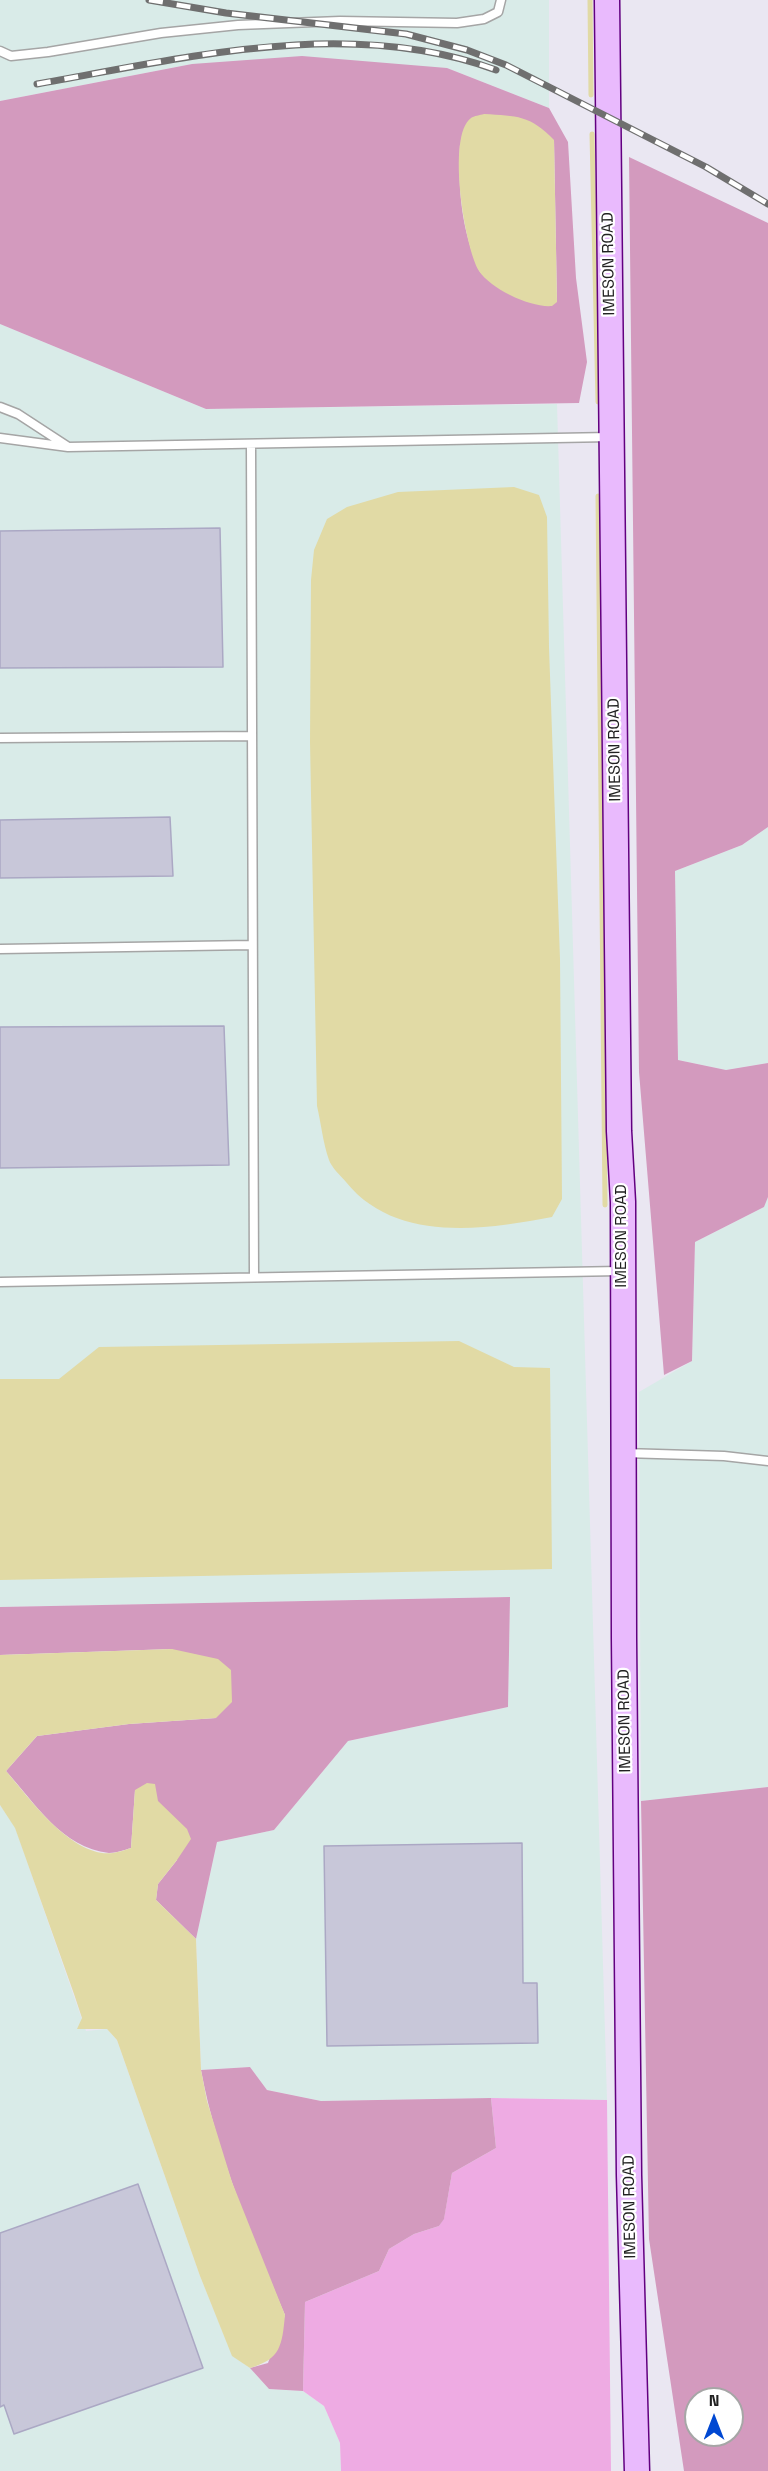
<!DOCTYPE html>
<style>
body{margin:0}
#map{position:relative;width:768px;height:2471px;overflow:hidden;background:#eae7f2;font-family:"Space Grotesk",sans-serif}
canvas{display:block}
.north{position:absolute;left:684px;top:2387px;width:60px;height:60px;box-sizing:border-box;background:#fff;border:2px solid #a6a6a6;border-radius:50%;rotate:0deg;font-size:16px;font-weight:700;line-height:24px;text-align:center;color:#212121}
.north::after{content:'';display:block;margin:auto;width:21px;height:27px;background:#0048d2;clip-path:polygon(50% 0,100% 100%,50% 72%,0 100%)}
</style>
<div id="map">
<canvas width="768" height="2471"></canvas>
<div class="north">N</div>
</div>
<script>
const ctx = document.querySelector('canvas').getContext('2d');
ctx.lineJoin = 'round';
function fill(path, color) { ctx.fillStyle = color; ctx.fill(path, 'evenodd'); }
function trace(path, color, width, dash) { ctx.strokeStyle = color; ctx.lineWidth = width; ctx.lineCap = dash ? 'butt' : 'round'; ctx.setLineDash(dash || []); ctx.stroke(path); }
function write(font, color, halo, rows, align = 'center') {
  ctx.font = font + ' "Space Grotesk",sans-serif'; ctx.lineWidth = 4.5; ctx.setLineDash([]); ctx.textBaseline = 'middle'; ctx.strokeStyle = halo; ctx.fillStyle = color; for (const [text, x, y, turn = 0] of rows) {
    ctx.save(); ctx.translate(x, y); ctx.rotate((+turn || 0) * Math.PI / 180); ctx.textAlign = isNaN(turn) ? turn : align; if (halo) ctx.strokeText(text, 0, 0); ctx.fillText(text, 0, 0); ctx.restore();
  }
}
fill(new Path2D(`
 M0,0H549V108L447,68L192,64L0,101Z
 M0,324L206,409L557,404L607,2100L491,2098L321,2101L267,2090L250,2067L201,2070L196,1939L217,1842L274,1830L348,1741L508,1707L510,1597L0,1607Z
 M768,827V1063L726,1070L678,1060L675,871L742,845Z
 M768,1197V1787L641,1801L639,1392L692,1361L695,1242L764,1207Z
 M0,1805L15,1827L86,2031L107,2029L117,2040L200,2276L232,2355L250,2368L269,2389L303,2391L324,2406L340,2443L341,2471H0Z`), '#d9ebe8');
fill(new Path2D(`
 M491,2098L607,2100L611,2471H341L340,2443L324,2406L303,2391L305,2302L379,2271L389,2249L414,2234L439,2226L444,2218L452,2173L496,2148Z`), '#eeabe3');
fill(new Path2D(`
 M302,56L447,68L549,108L568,142L576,278L587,362L579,403L206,409L0,324V101L192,64ZM554,140L557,302L480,272C461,229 458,190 460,144Z
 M629,157L768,223V827L742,845L675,871L678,1060L726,1070L768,1063V1197L764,1207L695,1242L692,1361L664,1375L639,1072Z
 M510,1597L508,1707L348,1741L274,1830L217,1842L196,1939L156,1900L158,1884L177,1860C171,1817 177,1810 135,1790L131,1848C124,1850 116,1853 109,1853C62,1848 35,1803 6,1771L37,1736L129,1724L216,1718L172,1649L0,1655V1607Z
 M768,1787V2471H684L649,2239L641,1801ZM696,2399H732V2435H696Z
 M250,2067L267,2090L321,2101L491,2098L496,2148L452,2173L444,2219L439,2226L414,2234L389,2249L379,2271L305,2302L303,2391L269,2389L250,2368L268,2363L285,2315C251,2235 217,2155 201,2070Z`), '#d39abe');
fill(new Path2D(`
 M484,114C517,116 530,115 554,140L557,302L552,306C531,308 491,289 479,271C465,248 446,136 471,118C474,116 480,115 484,114Z
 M514,487L539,495L547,517L549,647L560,959L562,1199L552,1217C484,1230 395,1243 346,1182C340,1175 332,1168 329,1160C323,1143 321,1123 317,1106L310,742L311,580L314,550L327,519L347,507L398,492Z
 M459,1341L514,1367L550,1368L552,1569L0,1580V1379H59L99,1347Z
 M172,1649L218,1659L231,1670L232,1702L216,1718L129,1724L37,1736L6,1771C30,1799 72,1858 113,1853C119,1852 125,1850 131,1848L135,1790L147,1783L155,1784L158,1801L187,1829L191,1839L177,1860L158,1884L156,1900L196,1939L201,2070L207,2101L232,2182L285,2315C282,2345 281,2359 250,2368L232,2356L200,2276L117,2040L107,2029H77L82,2018L74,1994L15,1828L0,1805V1655Z`), '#e1daa5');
trace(new Path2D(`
 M590,0L591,95
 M592,134L598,402
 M598,496L605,1205`), '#e1daa5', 5);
const building = new Path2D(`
 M220,528L223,667L0,668V531Z
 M170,817L173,876L0,878V820Z
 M224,1026L229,1165L0,1168V1027Z
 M522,1843L523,1983H537L538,2043L327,2046L324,1846Z
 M138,2184L203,2368L14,2434L4,2405L0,2407V2233Z`);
fill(building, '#c8c7d9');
trace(building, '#aba8c4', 1.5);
const lane = new Path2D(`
 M0,51L11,56L48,52L161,33L238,25L340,21L457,23L484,19L498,12L501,0
 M0,407L18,414L67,446
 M0,438L68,447L610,437
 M251,445L254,1277
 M0,738L252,736
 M0,949L252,945
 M0,1282L620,1271
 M624,1453L724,1456L768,1461`);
const secondary = new Path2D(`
 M607,0L619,1131L623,1202L624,1638L629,2175L637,2471`);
trace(lane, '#a5a5a5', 11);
trace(secondary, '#620080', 27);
trace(lane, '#fff', 8);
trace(secondary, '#e9bafd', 24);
const rail = new Path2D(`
 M149,0L226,13L406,34L467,50L506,65L706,167L768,204
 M37,84C185,58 349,16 496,70`);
trace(rail, '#6f6f6f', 7);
trace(rail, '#fff', 4.5, [14]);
write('16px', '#212121', '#fff', [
 ["IMESON ROAD",609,264,-91],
 ["IMESON ROAD",615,750,-91],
 ["IMESON ROAD",622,1236,-90],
 ["IMESON ROAD",625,1721,-91],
 ["IMESON ROAD",630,2207,-91]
]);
</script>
